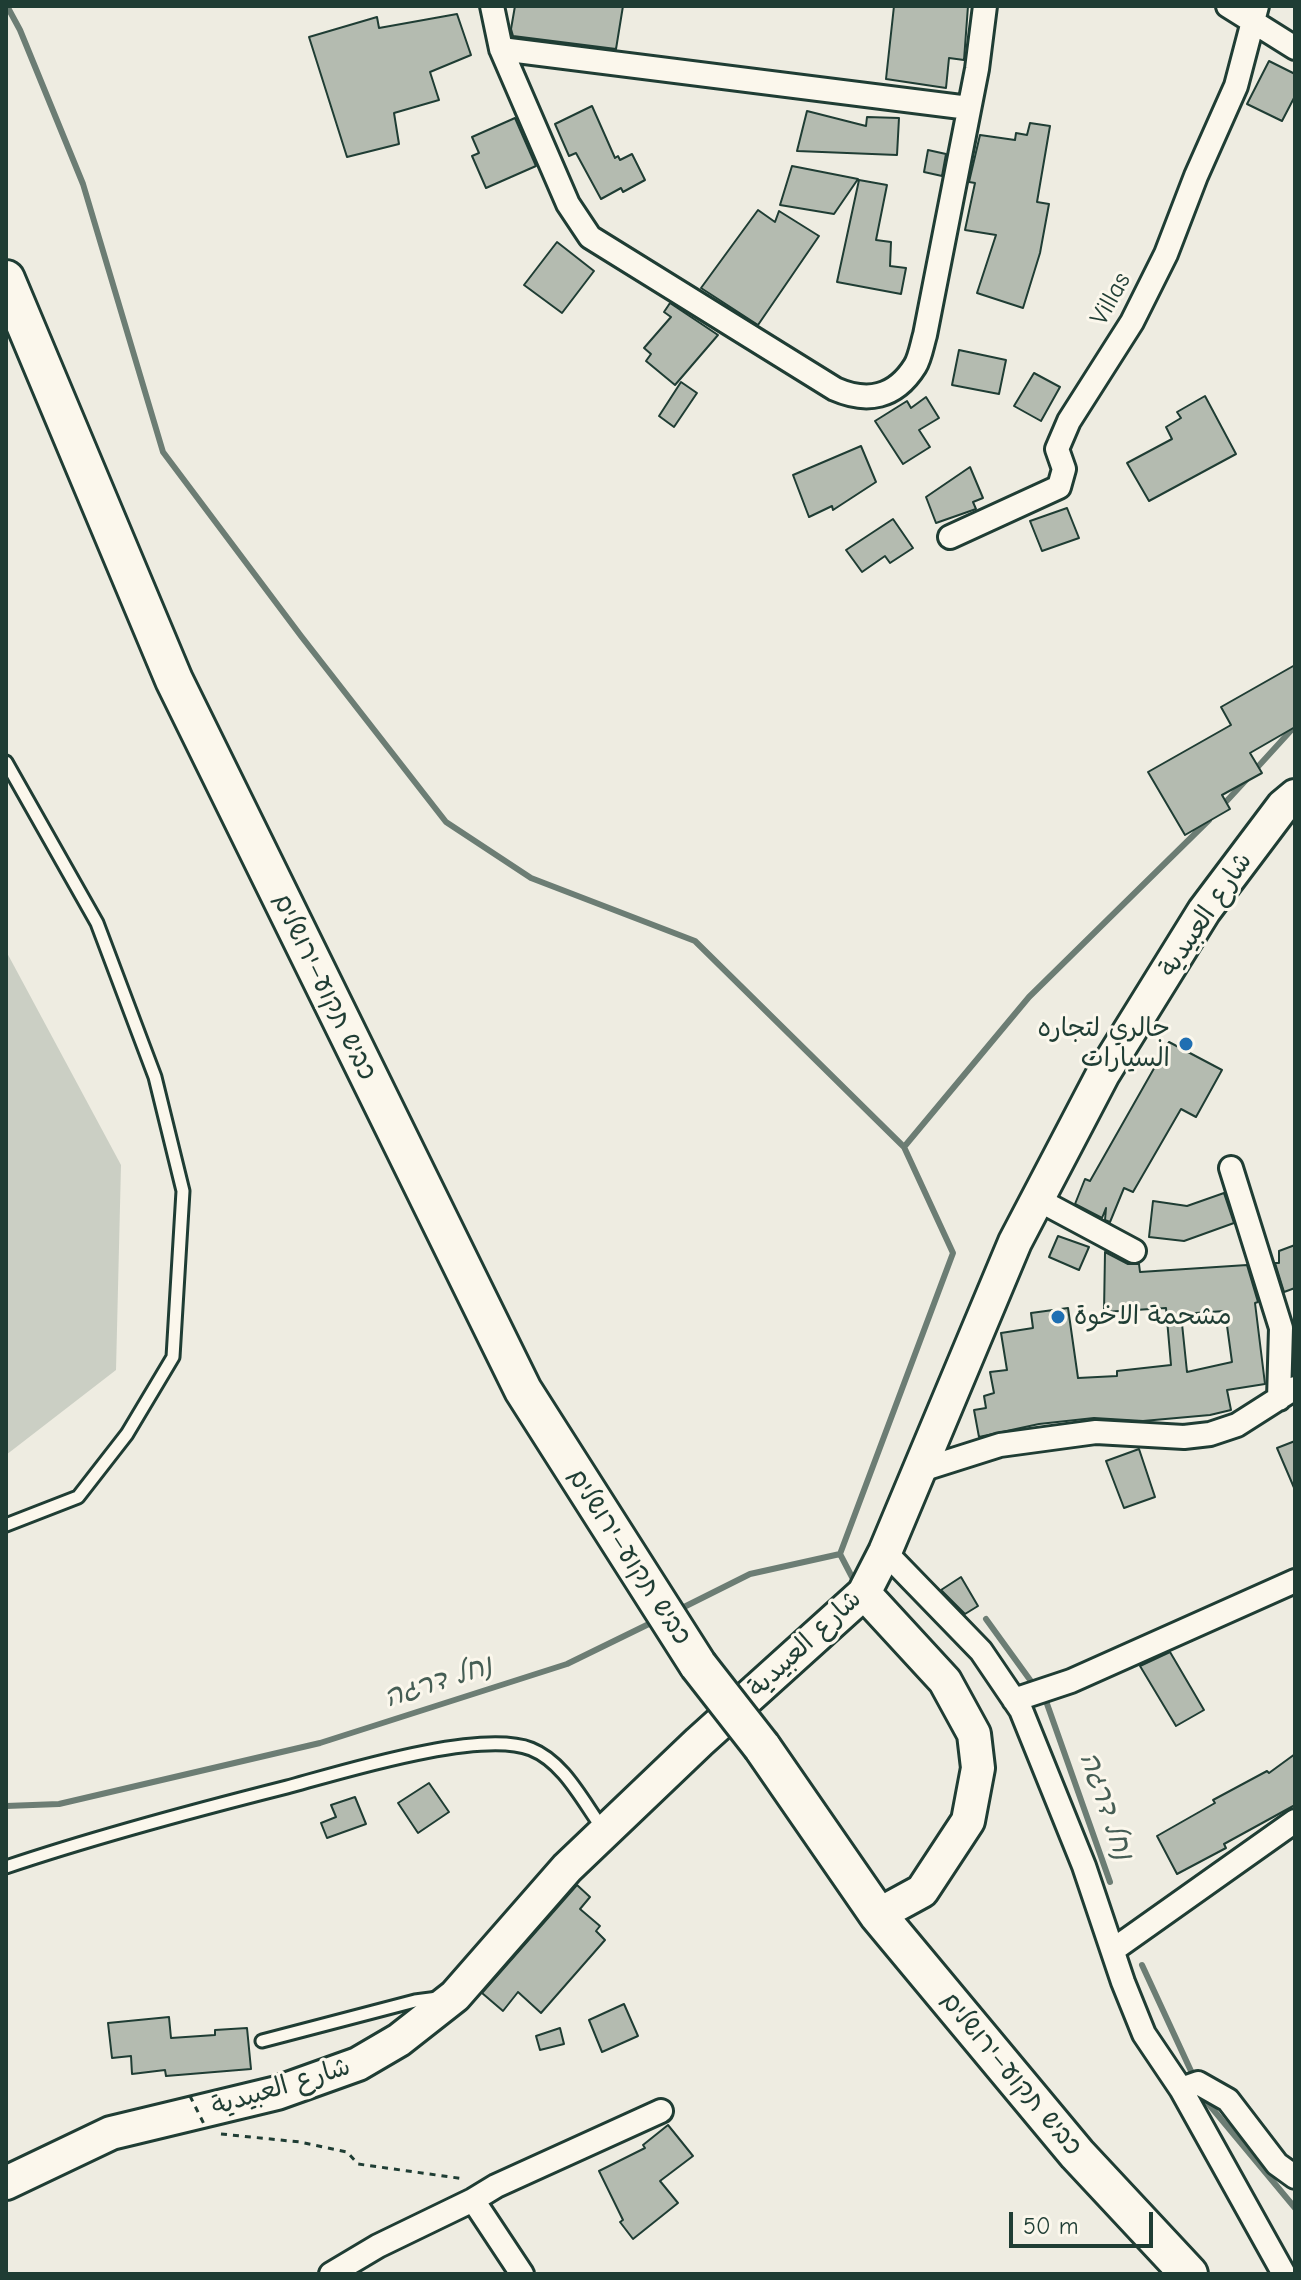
<!DOCTYPE html>
<meta charset="utf-8">
<style>
body{margin:0}
#map{position:relative;width:1301px;height:2280px;overflow:hidden;background:#eeece1;font-family:"Comic Neue",sans-serif}
canvas{display:block}
.frame{position:absolute;inset:0;border:8px solid #1f3d34;pointer-events:none}
.scale{position:absolute;left:1009px;top:2212px;width:144px;height:36px;box-sizing:border-box;border:4px solid #1f3d34;border-top:0;padding-left:10px;font-size:24px;line-height:28px;white-space:nowrap;color:#1f3d34;-webkit-text-stroke:6px #fbf7ec;paint-order:stroke}
</style>
<div id="map">
<canvas width="1301" height="2280"></canvas>
<div class="frame"></div>
<div class="scale">50 m</div>
</div>
<script>
const ctx = document.querySelector('canvas').getContext('2d');
ctx.lineJoin = 'round';
function fill(path, color) { ctx.fillStyle = color; ctx.fill(path, 'evenodd'); }
function trace(path, color, width, dash) { ctx.strokeStyle = color; ctx.lineWidth = width; ctx.lineCap = dash ? 'butt' : 'round'; ctx.setLineDash(dash || []); ctx.stroke(path); }
function write(font, color, halo, rows, align = 'center') {
  ctx.font = font + ' "Comic Neue","Playpen Sans Arabic","Playpen Sans Hebrew",sans-serif'; ctx.lineWidth = 6; ctx.setLineDash([]); ctx.textBaseline = 'middle'; ctx.strokeStyle = halo; ctx.fillStyle = color; for (const [text, x, y, turn = 0] of rows) {
    ctx.save(); ctx.translate(x, y); ctx.rotate((+turn || 0) * Math.PI / 180); ctx.textAlign = isNaN(turn) ? turn : align; if (halo) ctx.strokeText(text, 0, 0); ctx.fillText(text, 0, 0); ctx.restore();
  }
}
fill(new Path2D(`
 M6,951L121,1165L116,1370L6,1455Z`), '#cbcfc4');
trace(new Path2D(`
 M7,6L20,30L83,184L163,452L301,636L446,822L531,878L695,941L904,1147L953,1253L840,1554
 M1254,771L1295,726
 M1222,806L1247,779
 M904,1147L1029,997L1209,820
 M678,1610L750,1574L840,1554L852,1577
 M986,1619L1033,1684
 M1046,1701L1110,1882
 M6,1806L59,1804L320,1743L567,1664L657,1620
 M1142,1965L1191,2071
 M1206,2101L1295,2208`), '#6c7d74', 6);
const building = new Path2D(`
 M515,6H623L616,49L513,36L511,29Z
 M894,6H968L964,60L949,58L946,88L886,79Z
 M457,14L471,55L430,72L439,100L394,113L399,144L347,157L309,37L377,17L379,28Z
 M1269,61L1295,74V96L1282,121L1247,104Z
 M592,106L615,158L618,156L620,160L632,154L645,180L623,192L621,188L601,199L576,153L569,156L555,124Z
 M807,111L866,126L867,117L899,118L897,155L797,151Z
 M515,118L536,166L486,188L472,156L479,153L472,137Z
 M1030,123L1050,126L1037,202L1049,204L1040,253L1023,308L977,293L996,235L965,230L975,183L969,182L980,135L1015,140L1016,133L1027,135Z
 M928,150L946,154L942,176L924,172Z
 M792,166L858,179L834,214L780,205Z
 M859,180L887,185L876,240L891,242L890,266L906,268L901,294L837,282Z
 M758,210L775,222L779,211L819,236L758,325L701,288Z
 M557,242L594,271L562,313L524,285Z
 M670,303L718,335L675,385L646,361L651,354L644,348L671,317L664,312Z
 M959,350L1006,360L999,394L952,385Z
 M1034,373L1060,387L1041,421L1014,406Z
 M681,382L697,393L674,427L659,416Z
 M1205,396L1236,454L1149,501L1127,463L1172,439L1166,427L1181,418L1177,412Z
 M926,397L939,418L919,430L930,447L903,464L875,421L907,401L911,408Z
 M861,446L876,482L833,510L832,506L809,517L793,475Z
 M970,467L983,498L973,502L976,509L936,523L926,497Z
 M1067,508L1079,538L1042,551L1030,521Z
 M893,519L913,548L890,563L885,556L862,572L846,550Z
 M1295,665V727L1250,753L1262,773L1222,795L1230,809L1185,835L1148,772L1231,725L1221,707Z
 M1169,1042L1222,1070L1196,1117L1181,1109L1133,1192L1124,1188L1110,1222L1105,1220L1106,1208L1102,1218L1075,1204L1085,1179L1090,1181Z
 M1224,1193L1234,1223L1184,1241L1149,1237L1153,1201L1187,1206Z
 M1058,1236L1089,1247L1079,1270L1049,1257Z
 M1295,1245V1288L1284,1292L1275,1263H1279V1251Z
 M1105,1252L1128,1264H1139L1140,1272L1247,1265L1258,1302L1255,1303L1265,1384L1227,1390L1231,1410L1210,1415L1143,1421L1094,1418L1039,1424L979,1437L974,1410L986,1408L984,1396L994,1393L990,1372L1007,1370L1001,1333L1033,1328L1031,1313L1068,1308L1078,1378L1117,1376V1371L1171,1365L1166,1308L1104,1312ZM1225,1311L1232,1362L1187,1372L1181,1314Z
 M1295,1441V1490L1277,1448Z
 M1139,1449L1155,1497L1124,1508L1106,1461Z
 M961,1577L978,1606L965,1614L941,1590Z
 M1170,1652L1204,1710L1176,1726L1140,1666Z
 M1295,1754V1805L1224,1844L1226,1848L1177,1874L1157,1836L1215,1803L1213,1800L1267,1771L1269,1773Z
 M429,1783L449,1812L418,1833L398,1803Z
 M355,1797L366,1824L327,1838L321,1823L336,1817L331,1805Z
 M577,1885L590,1897L580,1909L600,1926L596,1931L605,1940L541,2013L518,1992L503,2011L482,1993Z
 M624,2004L638,2036L602,2052L589,2020Z
 M169,2017L171,2038L215,2035V2030L247,2028L251,2069L166,2076L165,2070L132,2074L131,2056L112,2058L108,2023Z
 M560,2028L564,2044L540,2050L536,2036Z
 M668,2125L693,2156L660,2181L678,2203L633,2239L620,2222L623,2220L599,2171L645,2148L643,2145Z`);
fill(building, '#b4bbb0');
trace(building, '#1f3d34', 2);
const lane = new Path2D(`
 M6,762L97,923L155,1077L183,1191L173,1357L127,1434L78,1497L6,1525
 M6,1867C98,1836 192,1811 287,1787C342,1772 480,1729 531,1749C564,1762 583,1802 603,1829
 M262,2041L415,2001L438,1998`);
const street = new Path2D(`
 M492,6L501,49L568,204L590,237L835,389C867,403 895,398 915,366C920,358 922,345 925,335L977,69L985,6
 M1228,6L1295,48
 M501,49L969,108
 M950,537L1059,487L1064,469L1057,449L1069,421L1132,322L1166,254L1196,176L1236,86L1257,6
 M1231,1168L1281,1328L1279,1399
 M1037,1199L1134,1251
 M918,1471L1000,1445L1096,1432L1184,1437L1210,1434L1237,1425L1295,1388
 M885,1552L981,1651L1021,1710L1084,1866L1123,1982L1144,2034L1181,2089L1198,2083L1228,2100L1277,2164L1295,2177
 M1014,1700L1071,1681L1295,1581
 M1113,1950L1295,1821
 M1181,2089L1284,2274
 M473,2200L522,2274
 M331,2274L378,2246L473,2200L496,2186L661,2111`);
const secondary = new Path2D(`
 M864,1593L945,1681L974,1734L978,1768L968,1821L922,1891L878,1915
 M6,2183L111,2133L277,2093L358,2064L399,2040L455,1996L567,1868L699,1742L864,1593L885,1552L1015,1242L1103,1074L1204,911L1283,806L1295,796`);
const primary = new Path2D(`
 M6,279L174,680L523,1390L698,1665
 M762,1747L878,1915L1077,2154L1189,2274`);
trace(lane, '#1f3d34', 17);
trace(street, '#1f3d34', 28);
trace(secondary, '#1f3d34', 38);
trace(primary, '#1f3d34', 42);
trace(new Path2D(`
 M221,2134L300,2142L347,2152L358,2164L465,2179`), '#1f3d34', 3, [6, 6]);
trace(lane, '#fbf7ec', 11);
trace(street, '#fbf7ec', 22);
trace(secondary, '#fbf7ec', 32);
trace(primary, '#fbf7ec', 36);
const primaryBridge = new Path2D(`
 M698,1665L762,1747`);
trace(primaryBridge, '#1f3d34', 42, []);
trace(new Path2D(`
 M190,2096L206,2128`), '#1f3d34', 3, [6, 6]);
trace(primaryBridge, '#fbf7ec', 36);
for (const [x, y, r, color] of [
 [1186,1044,8,"#1f6fb2"],
 [1058,1317,8,"#1f6fb2"]
]) { const dot = new Path2D(); dot.arc(x, y, r, 0, 2 * Math.PI); ctx.fillStyle = color; ctx.fill(dot); trace(dot, '#fbf7ec', 3); }
write('26px', '#1f3d34', '#fbf7ec', [
 ["Villas",1111,299,-61],
 ["شارع العبيدية",1206,915,-56],
 ["כביש תקוע–ירושלים",324,987,64],
 ["כביש תקוע–ירושלים",629,1557,57],
 ["شارع العبيدية",805,1644,-43],
 ["כביש תקוע–ירושלים",1011,2074,50],
 ["شارع العبيدية",281,2087,-17]
]);
write('26px', '#1f3d34', '#fbf7ec', [
 ["جالري لتجاره",1170,1029],
 ["السيارات",1170,1059],
 ["مشحمة الاخوة",1074,1317,"left"]
], 'right');
write('italic 28px', '#455d54', '#fbf7ec', [
 ["נחל דרגה",438,1682,-18],
 ["נחל דרגה",1106,1806,71]
]);
</script>
